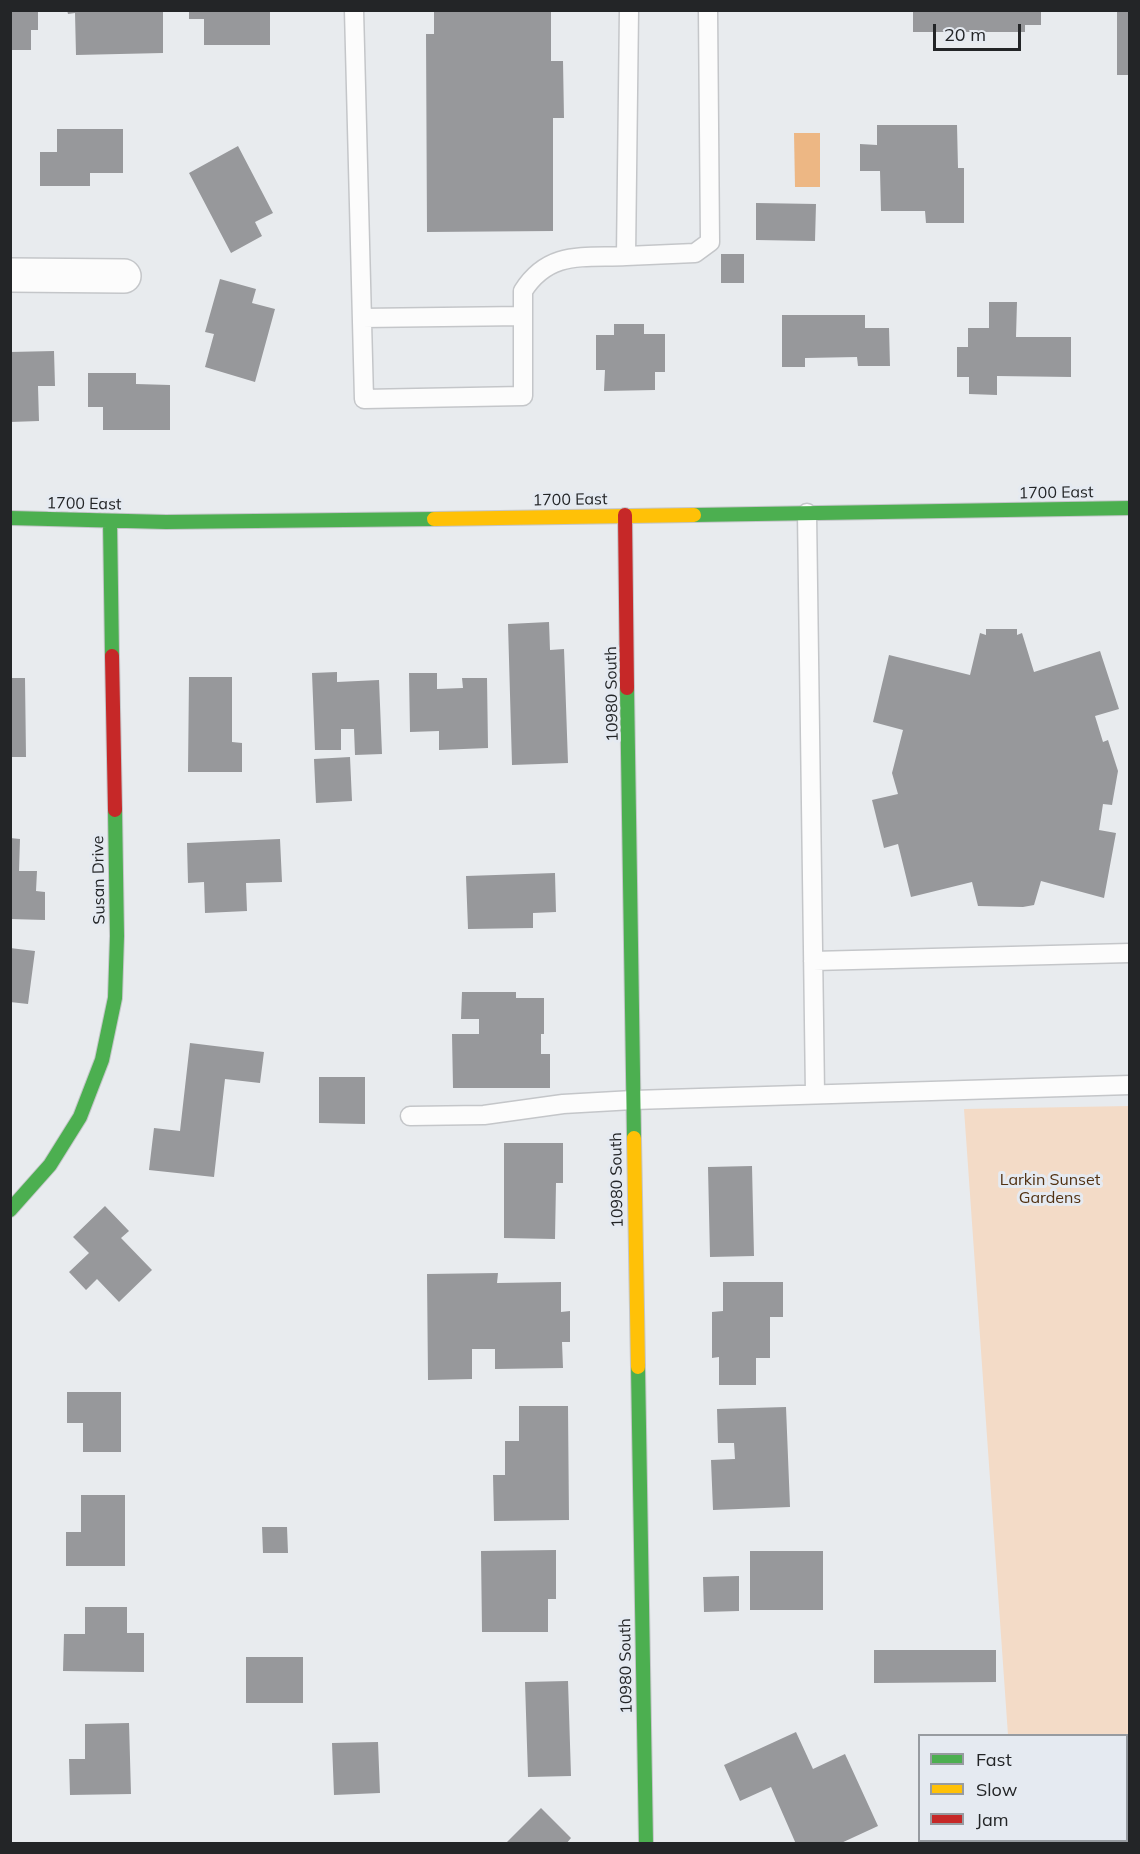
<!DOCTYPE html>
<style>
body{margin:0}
#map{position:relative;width:1140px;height:1854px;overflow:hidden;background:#e8ebee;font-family:Mulish,sans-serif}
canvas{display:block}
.frame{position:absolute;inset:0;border:12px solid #232527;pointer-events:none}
.legend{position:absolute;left:918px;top:1734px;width:210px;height:108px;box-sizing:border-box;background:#e5eaf1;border:2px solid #979ba0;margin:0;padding:8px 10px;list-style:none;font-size:18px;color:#232527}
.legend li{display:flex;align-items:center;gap:12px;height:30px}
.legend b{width:30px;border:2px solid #979ba0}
.scale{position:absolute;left:933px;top:24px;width:88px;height:27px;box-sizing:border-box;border:3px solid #232527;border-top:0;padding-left:8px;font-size:18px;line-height:21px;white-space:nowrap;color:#232527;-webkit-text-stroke:4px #e5eaf1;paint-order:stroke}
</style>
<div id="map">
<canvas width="1140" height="1854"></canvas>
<div class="frame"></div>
<ul class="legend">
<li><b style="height:8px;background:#4caf50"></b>Fast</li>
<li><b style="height:8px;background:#ffc107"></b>Slow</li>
<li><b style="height:8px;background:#c62828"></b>Jam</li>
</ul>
<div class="scale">20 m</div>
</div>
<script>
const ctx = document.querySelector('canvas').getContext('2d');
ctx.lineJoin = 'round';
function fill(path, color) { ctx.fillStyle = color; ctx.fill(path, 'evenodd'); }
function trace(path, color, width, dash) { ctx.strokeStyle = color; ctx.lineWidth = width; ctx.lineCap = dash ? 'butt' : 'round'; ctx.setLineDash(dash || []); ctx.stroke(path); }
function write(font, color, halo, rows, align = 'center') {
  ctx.font = font + ' Mulish,sans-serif'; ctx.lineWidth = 6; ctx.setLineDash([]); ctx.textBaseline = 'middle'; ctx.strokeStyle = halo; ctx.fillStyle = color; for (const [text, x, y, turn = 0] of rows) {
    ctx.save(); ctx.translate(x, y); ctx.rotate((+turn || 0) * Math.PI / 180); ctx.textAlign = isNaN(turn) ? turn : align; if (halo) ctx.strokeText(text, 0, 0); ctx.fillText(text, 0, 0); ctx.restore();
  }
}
fill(new Path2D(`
 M1129,1106V1843H1016V1841L1126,1840V1736L1008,1735L964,1109Z`), '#f3dbc7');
fill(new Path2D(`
 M794,133H820V187H795Z`), '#edb784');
fill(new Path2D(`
 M10,10H38V30H31V50H10Z
 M67,10H163V53L76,55L75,13L68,14Z
 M189,10H270V45H204V19H189Z
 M434,10H551V61H563L564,118H553V231L427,232L426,34H434Z
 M913,10H1041V25H1025V32H913Z
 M1117,10H1130V75H1117Z
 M877,125H957L958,168H964V223H926L925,211H881L880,171H860V144L877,145Z
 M57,129H123V173H90V186H40V152H57Z
 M238,146L273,213L255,222L262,236L231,253L189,173Z
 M756,203L816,204L815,241L756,240Z
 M721,254H744V283H721Z
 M220,279L256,289L252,303L275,309L255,382L205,367L214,334L205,332Z
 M989,302H1017L1016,337H1071V377L997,376V395L969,394V377H957V347H968V328H989Z
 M782,315H865V328H889L890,366H858L857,357L805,358V367H782Z
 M614,324H644V334H665V372H655V390L604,391L605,370H596V335H614Z
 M54,351L55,386H38L39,421L10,422V352Z
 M88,373H136V384L170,385V430H103V407H88Z
 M549,622L550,650L564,649L568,763L512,765L508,624Z
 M986,629H1017V635L1022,633L1034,672L1100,651L1119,709L1095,716L1103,742L1108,740L1118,771L1112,805L1103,804L1099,830L1116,833L1104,898L1041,881L1034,905L1023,907L978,906L972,882L911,897L898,844L884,848L872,800L898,794L892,773L903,730L873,722L889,655L970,675L980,633L986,635Z
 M337,672V682L379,680L382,754L355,755L354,729H341V750H315L312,673Z
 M409,673H437V689L463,688L462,678H487L488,748L439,750V731L410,732Z
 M189,677H232V742L242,743V772H188Z
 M10,678H25L26,757H10Z
 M350,757L352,801L316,803L314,759Z
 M10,838L20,839L19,871H37L36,891L45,892V920L10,919Z
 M280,839L282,882L246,883L247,911L205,913L204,882L188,883L187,843Z
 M555,873L556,912L533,913V928L468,929L466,876Z
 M10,948L35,951L28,1004L10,1002Z
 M462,992H516V998H544V1034H541V1054H550V1088H453L452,1034H479V1019H461Z
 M190,1043L264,1052L260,1083L225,1079L214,1177L149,1170L154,1128L180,1131Z
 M319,1077H365V1124L319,1123Z
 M504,1143H563V1183H556L555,1239L504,1238Z
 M752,1166L754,1256L710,1257L708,1167Z
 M105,1206L129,1231L121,1238L152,1270L119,1302L97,1279L86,1290L69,1272L89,1253L73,1237Z
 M498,1273L497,1283L561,1282V1312L570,1311V1342H562L563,1368L495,1369V1349H472V1379L428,1380L427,1274Z
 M723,1282H783V1317H770V1358H756V1385H719V1357L712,1358V1312L723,1311Z
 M67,1392H121V1452H83V1423H67Z
 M519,1406H568L569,1520L494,1521L493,1475H505V1441H519Z
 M786,1407L790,1507L713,1510L711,1460L735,1459L734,1443H718L717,1409Z
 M81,1495H125V1566H66V1532H81Z
 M262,1527H287L288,1553H263Z
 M556,1550V1599H548V1632H482L481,1551Z
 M750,1551H823V1610H750Z
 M739,1576V1611L704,1612L703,1577Z
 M85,1607H127V1633H144V1672L63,1671L64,1634H85Z
 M874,1650H996V1682L874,1683Z
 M246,1657H303V1703H246Z
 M568,1681L571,1776L528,1777L525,1682Z
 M129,1723L131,1794L70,1795L69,1759H85V1724Z
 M796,1732L813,1769L845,1754L878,1826L839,1844H796L771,1787L740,1801L724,1765Z
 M378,1742L380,1793L334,1795L332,1743Z
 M541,1808L571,1838L566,1844H505Z`), '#97989b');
const lane = new Path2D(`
 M354,10L364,399L523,396V291C549,250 584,258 626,256
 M629,10L626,256L695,253L710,242L708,10
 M362,318L523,316
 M807,513L815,1094
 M813,961L1130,953
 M410,1116L484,1115L563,1104L633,1100L1130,1085`);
const street = new Path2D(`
 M10,275L124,276`);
const fast = new Path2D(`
 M694,515L1130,508
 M10,518L166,522L434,519
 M110,521L112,656
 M627,688L634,1138
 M10,1210L50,1165L80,1117L102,1060L115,998L117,936L115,810
 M638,1367L646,1844`);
const slow = new Path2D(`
 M434,519L694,515
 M634,1138L638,1367`);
const jam = new Path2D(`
 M625,515L627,688
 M112,656L115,810`);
trace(lane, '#c4c6c9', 21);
trace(street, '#c4c6c9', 36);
trace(fast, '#c4c6c9', 16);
trace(slow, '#c4c6c9', 16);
trace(jam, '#c4c6c9', 16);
trace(lane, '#fcfcfc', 18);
trace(street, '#fcfcfc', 33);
trace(fast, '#4caf50', 14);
trace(slow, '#ffc107', 14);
trace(jam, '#c62828', 14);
write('16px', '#232527', '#e5eaf1', [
 ["1700 East",1056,493,-1],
 ["1700 East",570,500,-1],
 ["1700 East",84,504,1],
 ["10980 South",612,694,-91],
 ["Susan Drive",99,880,-91],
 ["10980 South",617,1180,-91],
 ["10980 South",626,1666,-91]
]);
write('16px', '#513112', '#e5eaf1', [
 ["Larkin Sunset",1050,1180],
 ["Gardens",1050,1198]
]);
</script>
